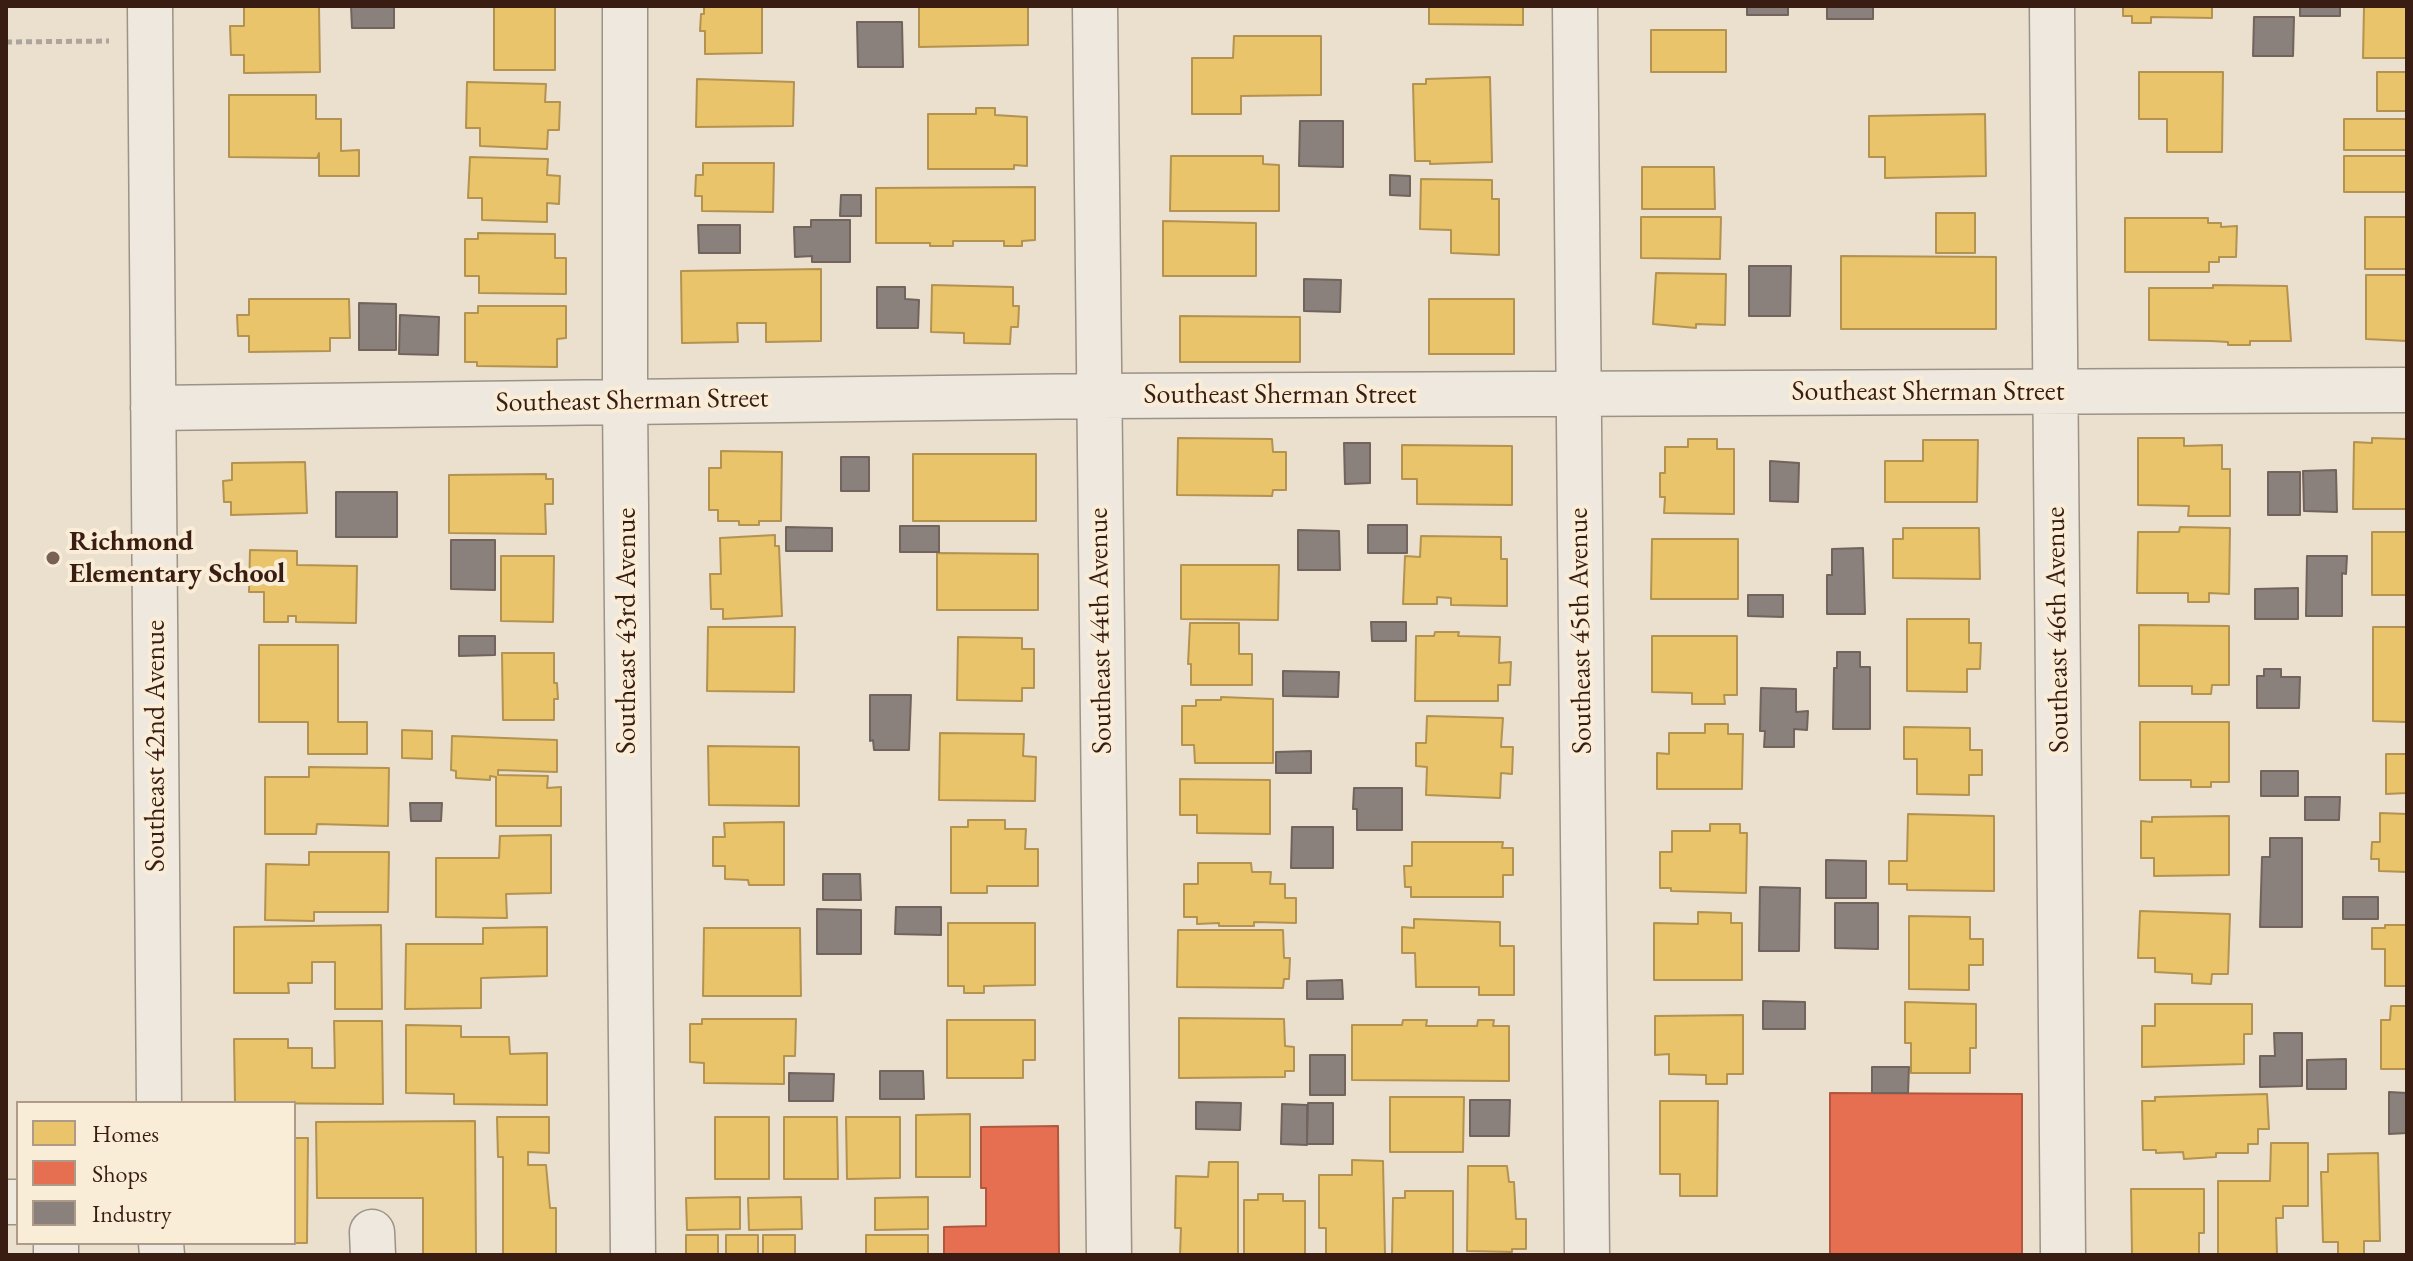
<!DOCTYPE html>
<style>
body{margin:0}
#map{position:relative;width:2413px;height:1261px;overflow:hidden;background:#ebe0ce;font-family:"EB Garamond",serif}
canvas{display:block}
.frame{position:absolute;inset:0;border:8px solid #3a1d12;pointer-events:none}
.legend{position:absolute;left:16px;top:1101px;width:280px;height:144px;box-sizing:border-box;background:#faedd7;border:2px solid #ad9a88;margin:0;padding:10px 14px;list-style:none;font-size:24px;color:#3a1d12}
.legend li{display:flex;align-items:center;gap:16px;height:40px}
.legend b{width:40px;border:2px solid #ad9a88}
</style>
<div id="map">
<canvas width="2413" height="1261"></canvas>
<div class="frame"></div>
<ul class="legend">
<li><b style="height:22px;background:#e9c46a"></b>Homes</li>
<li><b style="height:22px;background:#e76f51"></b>Shops</li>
<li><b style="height:22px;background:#8a817c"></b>Industry</li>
</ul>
</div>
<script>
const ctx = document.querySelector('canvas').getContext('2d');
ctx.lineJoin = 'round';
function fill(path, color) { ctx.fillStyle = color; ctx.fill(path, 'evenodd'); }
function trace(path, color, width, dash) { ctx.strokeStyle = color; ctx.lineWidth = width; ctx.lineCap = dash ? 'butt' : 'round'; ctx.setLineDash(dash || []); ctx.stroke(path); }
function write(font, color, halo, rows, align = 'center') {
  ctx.font = font + ' "EB Garamond",serif'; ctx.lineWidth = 8; ctx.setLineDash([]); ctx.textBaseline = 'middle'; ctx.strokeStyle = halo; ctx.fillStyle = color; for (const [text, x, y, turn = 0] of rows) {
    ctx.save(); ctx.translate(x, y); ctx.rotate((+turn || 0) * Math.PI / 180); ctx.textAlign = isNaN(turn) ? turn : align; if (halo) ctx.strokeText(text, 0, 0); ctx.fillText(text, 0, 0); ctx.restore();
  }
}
const homes = new Path2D(`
 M244,6H319L320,72L244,73V55H231L230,26H244Z
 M494,6H555V70H494Z
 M704,6H762V53L705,54V31H700L701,14H704Z
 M919,6H1028V45L919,47Z
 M1429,6H1523V25L1429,24Z
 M2123,6H2212V18L2151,17V23H2132V16H2123Z
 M2364,6H2407V58H2363Z
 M1651,30H1726V72H1651Z
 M1234,36H1321V95L1241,96V114H1192V58H1233Z
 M2139,72H2223L2222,152H2167V119H2139Z
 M2377,72H2407V111H2377Z
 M1490,77L1492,162L1430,164V161H1415L1413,84H1426V79Z
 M697,79L794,82L793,126L696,127Z
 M467,82L546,84L545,102H560L559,130H548L547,149L480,146V128H466Z
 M229,95H316V119H341V151L359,150V176H319V153L317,158L229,157Z
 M976,108H995V115L1027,117V166L1014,165V169H928V114H976Z
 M1985,114L1986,176L1885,178V157H1869V116Z
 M2344,119H2407V150H2344Z
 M1171,156H1263V164L1279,165V211H1170Z
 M2344,156H2407V192H2344Z
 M470,157L548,159L547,175L560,176L559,204L547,203V222L482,220V198H468Z
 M703,163H774L773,212L702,211V196H695L696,175H703Z
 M1642,167H1714L1715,209H1642Z
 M1421,179L1492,180V199H1499V255L1451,253V230L1420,229Z
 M1035,187V240L1022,241V246H1004V241H953V246H930V243H876V188Z
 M1936,213H1975V253H1936Z
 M1641,217H1721L1720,259L1641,258Z
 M2365,217H2407V269H2365Z
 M2125,218H2208V223H2221V227L2237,226L2236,257H2219V262H2209V272H2125Z
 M1163,221L1256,223V276H1163Z
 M478,233L555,234V258H566V294L479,293V276H465V239H478Z
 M1841,256L1996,257V329H1841Z
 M821,269V341L766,342V323H737L738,342L682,343L681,271Z
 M1656,273L1726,274L1725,325L1696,324V328L1653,324Z
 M2366,275H2407V341L2366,339Z
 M932,285L1013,287V306H1019L1018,327H1011L1010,344L964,343V333L931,332Z
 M2213,285L2287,286L2291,341H2250V345H2228V342L2211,341L2149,340V288H2213Z
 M249,299H349L350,338H330V351L249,352V336H238L237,315H249Z
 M1429,299H1514V354H1429Z
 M478,306H566V338L557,339V367L477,366V362H465V313H478Z
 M1180,316L1300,317V362H1180Z
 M1178,438L1272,439L1273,452H1286V490H1273L1272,496L1177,495Z
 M2138,438H2184V446L2222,445V469H2230V516H2188L2189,506L2138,505Z
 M2372,438L2407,439V509H2353L2354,442L2372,443Z
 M1688,439H1717V449H1734V514L1664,513L1665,497H1660V473H1665V447H1688Z
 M1923,440H1978L1977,502H1885V461H1923Z
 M1402,445L1512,446V505L1417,504V479H1402Z
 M721,451L782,452L781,521H759V525H739V521H718V510H709V468H721Z
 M913,454H1036V521H913Z
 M305,462L307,513L231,515V502H224L223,481L232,480V463Z
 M546,474V479H553V504H545L546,534L449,533V475Z
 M2180,527L2230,528L2229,594L2209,593V602H2188V593H2137L2138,532H2179Z
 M1903,528H1979L1980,579L1893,578V539H1903Z
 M2372,532H2407V595H2372Z
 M775,535V546H779L782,616L723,619V609H711L710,574H721L720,538Z
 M1421,536L1501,537V559H1507V606L1451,605V598L1437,597V604H1403L1405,556L1420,557Z
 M1652,539H1738V599H1651Z
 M250,550L297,551V565L357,566L356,623L296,622V616H288V622H264V592H249Z
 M937,553L1038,554V610H937Z
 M501,556H554L553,622L501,621Z
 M1181,565H1279L1278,620L1181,619Z
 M1907,619H1969V643H1981L1980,669H1967V692L1907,691Z
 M1190,623H1239V654H1252V685H1191V664H1188Z
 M2139,625L2229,626V685H2212L2211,694H2192V686H2139Z
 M708,627H795L794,692L707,691Z
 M2373,627H2407L2406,722L2373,721Z
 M1435,632H1459L1458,636L1500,637L1499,663L1511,662L1510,685H1498V701H1415L1416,636H1434Z
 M1652,636H1737V695H1724L1725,704H1692V693L1652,692Z
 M958,637L1022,638V649H1034V688H1022V701L957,700Z
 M259,645H338V722H367V754H308V722H259Z
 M502,653H554V683H557L558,699H554V720H503Z
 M1221,697L1273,699V763H1195L1194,745H1182V706H1196V700H1221Z
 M1427,716L1503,718L1501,747H1513L1512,774L1501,773L1500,798L1426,795L1427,767L1416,766V743H1426Z
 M2140,722H2229V782H2211V787H2191V780H2140Z
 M1705,724H1728V734H1743L1742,789H1657V753L1669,754V733H1705Z
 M1904,727L1970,728V750H1982V775H1969V795L1917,794V759H1904Z
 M402,730L432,731V759L402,758Z
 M940,733L1024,734L1023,756L1036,757L1035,801L939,800Z
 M452,736L557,740V772L498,770V775L548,776L547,788L561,787V826H496V777L490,776V780L456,778V771L451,770Z
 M708,746L799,747V806L709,805Z
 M2386,754H2407V793L2386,794Z
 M309,767L389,768L388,826L317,824L316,834H265V777H309Z
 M1180,779L1270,780V834L1197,833V815H1180Z
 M2380,813L2407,814V872L2379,871V859H2371L2372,842H2380Z
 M1908,814L1994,816V891L1907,890V884H1889V861H1907Z
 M2229,816V875L2154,876V858H2141V821L2152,822V817Z
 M968,820H1005V829H1026L1025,849H1038V886H987V893H951V827H968Z
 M784,822V885H749L748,880L725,879V866H713V837H725L724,823Z
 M1710,824H1740V833H1747L1746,893L1671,891V888H1660V852H1672V831H1710Z
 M551,835V893L506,894L507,918L436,917V858H499L500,836Z
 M1412,842H1503L1502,848H1513V875H1503V897H1411V887H1405L1404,866H1412Z
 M309,852H389L388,912H314V921L265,920L266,864L309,865Z
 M1198,863H1251L1252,872H1271L1270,884H1285V898H1296V923L1254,922V926H1219V923L1197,924V917H1184V884H1198Z
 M2140,911L2230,914L2228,974H2212L2211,984L2192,983V974L2155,972V958H2138Z
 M1698,912L1731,913V923H1742V980H1654V923L1698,924Z
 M1909,916L1970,917V939H1983V965H1969V990L1909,989Z
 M1414,919L1500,922V946H1514V995H1479V987H1416L1415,953H1402V927L1414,928Z
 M948,923H1035V985L984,986V993H964V986H948Z
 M381,925L382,1009H335V962H312V983H288L289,993H234V927Z
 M2385,925H2407V986H2385V949H2372V928H2385Z
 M547,927V976L481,978V1008L405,1009L406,944H483V928Z
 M704,928H800L801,996H703Z
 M1178,930H1283L1284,958H1290L1289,979H1284L1283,988L1177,987Z
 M1905,1002L1976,1004V1048H1970V1073H1911V1043H1905Z
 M2155,1004H2252V1034H2244V1064L2142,1067V1026H2155Z
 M2391,1006H2407V1069H2381V1020H2390Z
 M1743,1015V1074H1727V1084H1706V1075L1669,1074V1054L1655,1055V1016Z
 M1179,1018L1284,1019L1285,1046L1294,1047V1071H1285V1077L1179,1078Z
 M702,1019H796L795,1056H784V1084L704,1083V1063L690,1062V1024H702Z
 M947,1020H1035V1060H1023V1078H947Z
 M1403,1020H1427L1426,1026H1477L1478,1020H1494L1493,1026H1509V1081L1352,1080V1025H1402Z
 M334,1021H382L383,1104L235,1103L234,1039H288V1048H312V1068H335Z
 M406,1025L461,1026V1037H509L510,1054L547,1053V1105L454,1104V1094L406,1093Z
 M2267,1094L2269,1129H2258V1144H2248V1153H2216V1157L2184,1159L2183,1152L2156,1153V1150H2143L2142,1101H2155V1097Z
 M1390,1097H1464L1463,1152H1390Z
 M1660,1101H1718L1717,1196H1680V1174H1660Z
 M970,1114V1177H916V1115Z
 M497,1117H549V1153L528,1152V1165H546L550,1208H556V1255H503V1157H498Z
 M715,1117H769V1179H715Z
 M784,1117H837L838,1179H784Z
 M846,1117H900V1178L847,1179Z
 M475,1121L476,1255H423V1198H317L316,1122Z
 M294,1138H308L307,1243H240H294Z
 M2271,1143H2308V1206H2283V1218H2276L2277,1255H2218V1181H2270Z
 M2378,1153L2380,1241H2364V1255H2338V1242H2323L2321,1172H2328V1154Z
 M1352,1160L1383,1161L1385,1255H1326V1228H1319V1175H1352Z
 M1209,1162H1238V1255H1180L1181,1228H1175L1176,1176L1208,1177Z
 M1468,1166H1507L1509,1182H1514L1516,1219H1526V1249H1512V1252L1467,1251Z
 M2131,1189H2204V1233H2199V1255H2132Z
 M1405,1191H1453V1254L1392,1255L1393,1198H1405Z
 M1258,1194H1283V1201H1305V1255H1244V1200H1258Z
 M740,1197V1229L687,1230L686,1198Z
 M801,1197L802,1229L749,1230L748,1198Z
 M928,1197V1229L875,1230V1198Z
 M686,1235H718V1255H686Z
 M726,1235H758V1255H726Z
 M763,1235H795V1255H763Z
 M866,1235H928V1255H866Z`);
fill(homes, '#e9c46a');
trace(homes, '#b49250', 2);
const shops = new Path2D(`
 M1830,1093L2022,1094V1255H1830Z
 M1058,1126L1059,1255H944V1227L986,1226V1188H981V1127Z`);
fill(shops, '#e76f51');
trace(shops, '#b3563e', 2);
const industry = new Path2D(`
 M351,6H394V28H352Z
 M1747,6H1788V15H1747Z
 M1827,6H1873V19H1827Z
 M2300,6H2340V16H2300Z
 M2254,17H2294L2293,56H2253Z
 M857,22H902L903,67H858Z
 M1300,121H1343V167L1299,166Z
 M1390,175L1410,176V196L1390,195Z
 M841,195H861V216H840Z
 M811,220H850V262H812V256L795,257L794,227H811Z
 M698,225H740V253H699Z
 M1749,266H1791L1790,316H1749Z
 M1304,279L1341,280L1340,312L1304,311Z
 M877,287H905V299L919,300L918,328H877Z
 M359,303L396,304V350H359Z
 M400,315L439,317L438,355L399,354Z
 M1344,443H1370V483L1345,484Z
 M841,457H869V491H841Z
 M1770,461L1799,463L1798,502L1770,501Z
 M2336,470L2337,512L2304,511L2303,471Z
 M2268,472H2300V515H2268Z
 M336,492H397V537H336Z
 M1368,525H1407V553H1368Z
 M900,526H939V552H900Z
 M786,527L832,528V551H786Z
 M1298,530L1339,531L1340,570H1298Z
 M451,540H495V590L451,589Z
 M1863,548L1865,614H1827V575H1832V549Z
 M2307,556H2347L2346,574L2342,573V616H2306Z
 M2298,588V619H2255V589Z
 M1748,595H1783V617L1748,616Z
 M1371,622H1406V641H1372Z
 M459,636H495V655L459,656Z
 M1837,652H1860V667H1870V729H1833L1834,668H1837Z
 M2264,669H2281V677H2300L2299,708H2257V676H2264Z
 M1283,671L1339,672L1338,697L1283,696Z
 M1761,688L1796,689V712L1808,711L1807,730L1794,729V747H1764L1765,731H1760Z
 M870,695H911L909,750H874L873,740L870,741Z
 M1311,751V773H1276V752Z
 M2261,771H2298V796H2261Z
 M1354,788H1402V830H1357V809H1353Z
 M2305,797H2340L2339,820H2305Z
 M410,803H442L441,821H411Z
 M1292,827H1333V868H1291Z
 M2270,838H2302V927H2260L2262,857H2270Z
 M1826,860L1866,861V898H1826Z
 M823,874H860L861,900H823Z
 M1760,887L1800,888L1799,951H1759Z
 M2343,897H2378V919H2343Z
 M1835,903H1878V949L1835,948Z
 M896,907H941V935L895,934Z
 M817,909L861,910V954H817Z
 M1342,980L1343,999H1307V981Z
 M1763,1001L1805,1002V1029H1763Z
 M2274,1033H2302V1086L2260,1087V1056H2275Z
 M1310,1055H1345V1095H1310Z
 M2346,1059V1089H2307V1060Z
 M1872,1067H1909L1908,1093H1872Z
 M880,1071H923L924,1099H880Z
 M789,1073L834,1074L833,1101H789Z
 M2389,1092L2407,1093V1133L2389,1134Z
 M1470,1100H1510L1509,1136H1470Z
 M1196,1102L1241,1103L1240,1130L1196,1129Z
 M1308,1103H1333V1144H1307Z
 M1282,1104L1307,1105V1145L1281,1144Z`);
fill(industry, '#8a817c');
trace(industry, '#72635c', 2);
const minor = new Path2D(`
 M150,6L159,1103
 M625,6V401L633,1255
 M1095,6L1109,1255
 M1575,6L1587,1255
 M2052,6L2063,1255
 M153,408L1098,396L2407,390
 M6,1202H18
 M372,1232L373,1255
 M56,1243V1255
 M161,1243L162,1255`);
trace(minor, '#9c9286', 47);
trace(new Path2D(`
 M6,42L109,41`), '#aca49d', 5, [6, 4]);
trace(minor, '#eee8df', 44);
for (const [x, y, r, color] of [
 [53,558,8,"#786154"]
]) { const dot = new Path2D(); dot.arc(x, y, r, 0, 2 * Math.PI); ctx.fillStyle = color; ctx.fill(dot); trace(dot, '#faedd7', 3); }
write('28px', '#3a1d12', '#faedd7', [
 ["Southeast Sherman Street",1928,392],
 ["Southeast Sherman Street",1280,395],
 ["Southeast Sherman Street",632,401,-1],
 ["Southeast 46th Avenue",2058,630,-91],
 ["Southeast 43rd Avenue",627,631,-90],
 ["Southeast 44th Avenue",1101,631,-91],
 ["Southeast 45th Avenue",1581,631,-91],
 ["Southeast 42nd Avenue",156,746,-90]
]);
write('bold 28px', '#3a1d12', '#faedd7', [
 ["Richmond",69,542],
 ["Elementary School",69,574]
], 'left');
</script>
